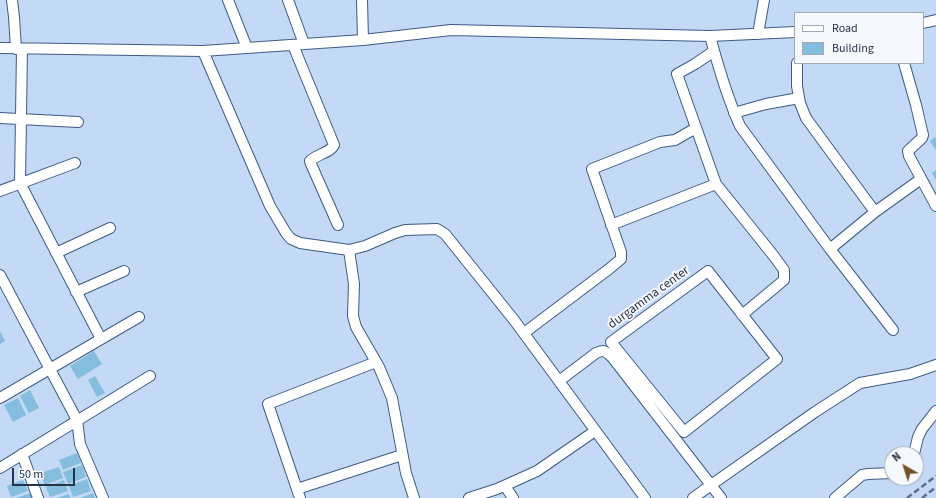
<!DOCTYPE html>
<style>
body{margin:0}
#map{position:relative;width:936px;height:498px;overflow:hidden;background:#c4d9f5;font-family:"Source Sans 3",sans-serif}
canvas{display:block}
.legend{position:absolute;left:794px;top:12px;width:130px;height:52px;box-sizing:border-box;background:#f5f8fd;border:1px solid #a3aab4;margin:0;padding:5px 7px;list-style:none;font-size:12px;color:#273447}
.legend li{display:flex;align-items:center;gap:8px;height:20px}
.legend b{width:20px;border:1px solid #a3aab4}
.north{position:absolute;left:884px;top:446px;width:40px;height:40px;box-sizing:border-box;background:#f5f8fd;border:1px solid #a3aab4;border-radius:50%;rotate:321deg;font-size:11px;font-weight:700;line-height:16px;text-align:center;color:#273447}
.north::after{content:'';display:block;margin:auto;width:14px;height:18px;background:#705226;clip-path:polygon(50% 0,100% 100%,50% 72%,0 100%)}
.scale{position:absolute;left:12px;top:468px;width:63px;height:18px;box-sizing:border-box;border:2px solid #273447;border-top:0;padding-left:5px;font-size:12px;line-height:14px;white-space:nowrap;color:#273447;-webkit-text-stroke:3px #f5f8fd;paint-order:stroke}
</style>
<div id="map">
<canvas width="936" height="498"></canvas>
<ul class="legend">
<li><b style="height:5px;background:#fff"></b>Road</li>
<li><b style="height:11px;background:#85bdde"></b>Building</li>
</ul>
<div class="north">N</div>
<div class="scale">50 m</div>
</div>
<script>
const ctx = document.querySelector('canvas').getContext('2d');
ctx.lineJoin = 'round';
function fill(path, color) { ctx.fillStyle = color; ctx.fill(path, 'evenodd'); }
function trace(path, color, width, dash) { ctx.strokeStyle = color; ctx.lineWidth = width; ctx.lineCap = dash ? 'butt' : 'round'; ctx.setLineDash(dash || []); ctx.stroke(path); }
function write(font, color, halo, rows, align = 'center') {
  ctx.font = font + ' "Source Sans 3",sans-serif'; ctx.lineWidth = 4; ctx.setLineDash([]); ctx.textBaseline = 'middle'; ctx.strokeStyle = halo; ctx.fillStyle = color; for (const [text, x, y, turn = 0] of rows) {
    ctx.save(); ctx.translate(x, y); ctx.rotate((+turn || 0) * Math.PI / 180); ctx.textAlign = isNaN(turn) ? turn : align; if (halo) ctx.strokeText(text, 0, 0); ctx.fillText(text, 0, 0); ctx.restore();
  }
}
fill(new Path2D(`
 M935,137L936,138V150L930,141Z
 M936,170V180L932,173Z
 M0,331L5,341L0,344Z
 M94,351L102,364L78,379L70,366Z
 M95,376L105,393L97,397L88,380Z
 M30,390L39,408L29,413L20,396Z
 M18,398L26,415L13,422L4,405Z
 M77,453L81,463L63,470L59,460Z
 M82,465L86,477L68,484L63,472Z
 M59,467L63,478L45,485L40,473Z
 M87,479L91,491L73,497L69,486Z
 M23,480L28,491L11,497L7,486Z
 M64,480L68,491L50,497L46,487Z
 M30,493L32,498H16Z
 M93,493L95,498H80Z
 M69,494L70,498H57Z`), '#85bdde');
const minor = new Path2D(`
 M12,0L14,17L16,49
 M228,0L247,48
 M288,0L304,44
 M362,0L363,40
 M923,23L936,20
 M758,34L764,0
 M710,36C718,66 727,97 740,126L830,249
 M293,45L334,145C330,153 317,154 310,161L311,164L338,225
 M0,48L203,51L363,40L451,30L710,36L795,32
 M22,49L20,183L101,339
 M203,51L270,206L286,233L291,239L300,243L349,250L365,246L395,233L405,230L437,229L445,234L514,320L645,498
 M714,51L695,64L677,74L716,184L773,255L784,270V280L742,315
 M797,63V86L800,103L806,118L875,212
 M904,63L916,105L923,135L922,138L908,151L909,156L936,206
 M734,113L766,104L799,98
 M0,118L78,122
 M0,191L75,163
 M611,225L716,184
 M349,250L354,284L353,316L356,327L379,367L392,398L406,473L414,498
 M56,253L110,228
 M708,271L777,359L684,432L611,342Z
 M0,275L77,420L80,444L103,498
 M76,292L124,271
 M893,330L830,249L875,212L921,179
 M524,333L609,269L621,259V252L592,169L660,142L675,140L696,128
 M559,381L596,353C604,349 605,351 612,357L721,498
 M0,398L139,317
 M22,454L38,498
 M914,454L918,437L922,429L936,411
 M0,468L150,376
 M505,486L513,498
 M297,489L402,455
 M300,498L268,404L376,362
 M469,498L497,489L537,471L595,431
 M693,498L711,485L815,412L860,383L910,374L936,365
 M835,498L862,475L868,474L892,473`);
trace(minor, '#3d5c84', 12);
trace(minor, '#fff', 10);
trace(new Path2D(`
 M907,498L936,476
 M922,498L936,487`), '#5e6e84', 2.5, [6, 3]);
write('13px', '#273447', '#f5f8fd', [
 ["durgamma center",649,298,-36]
]);
</script>
